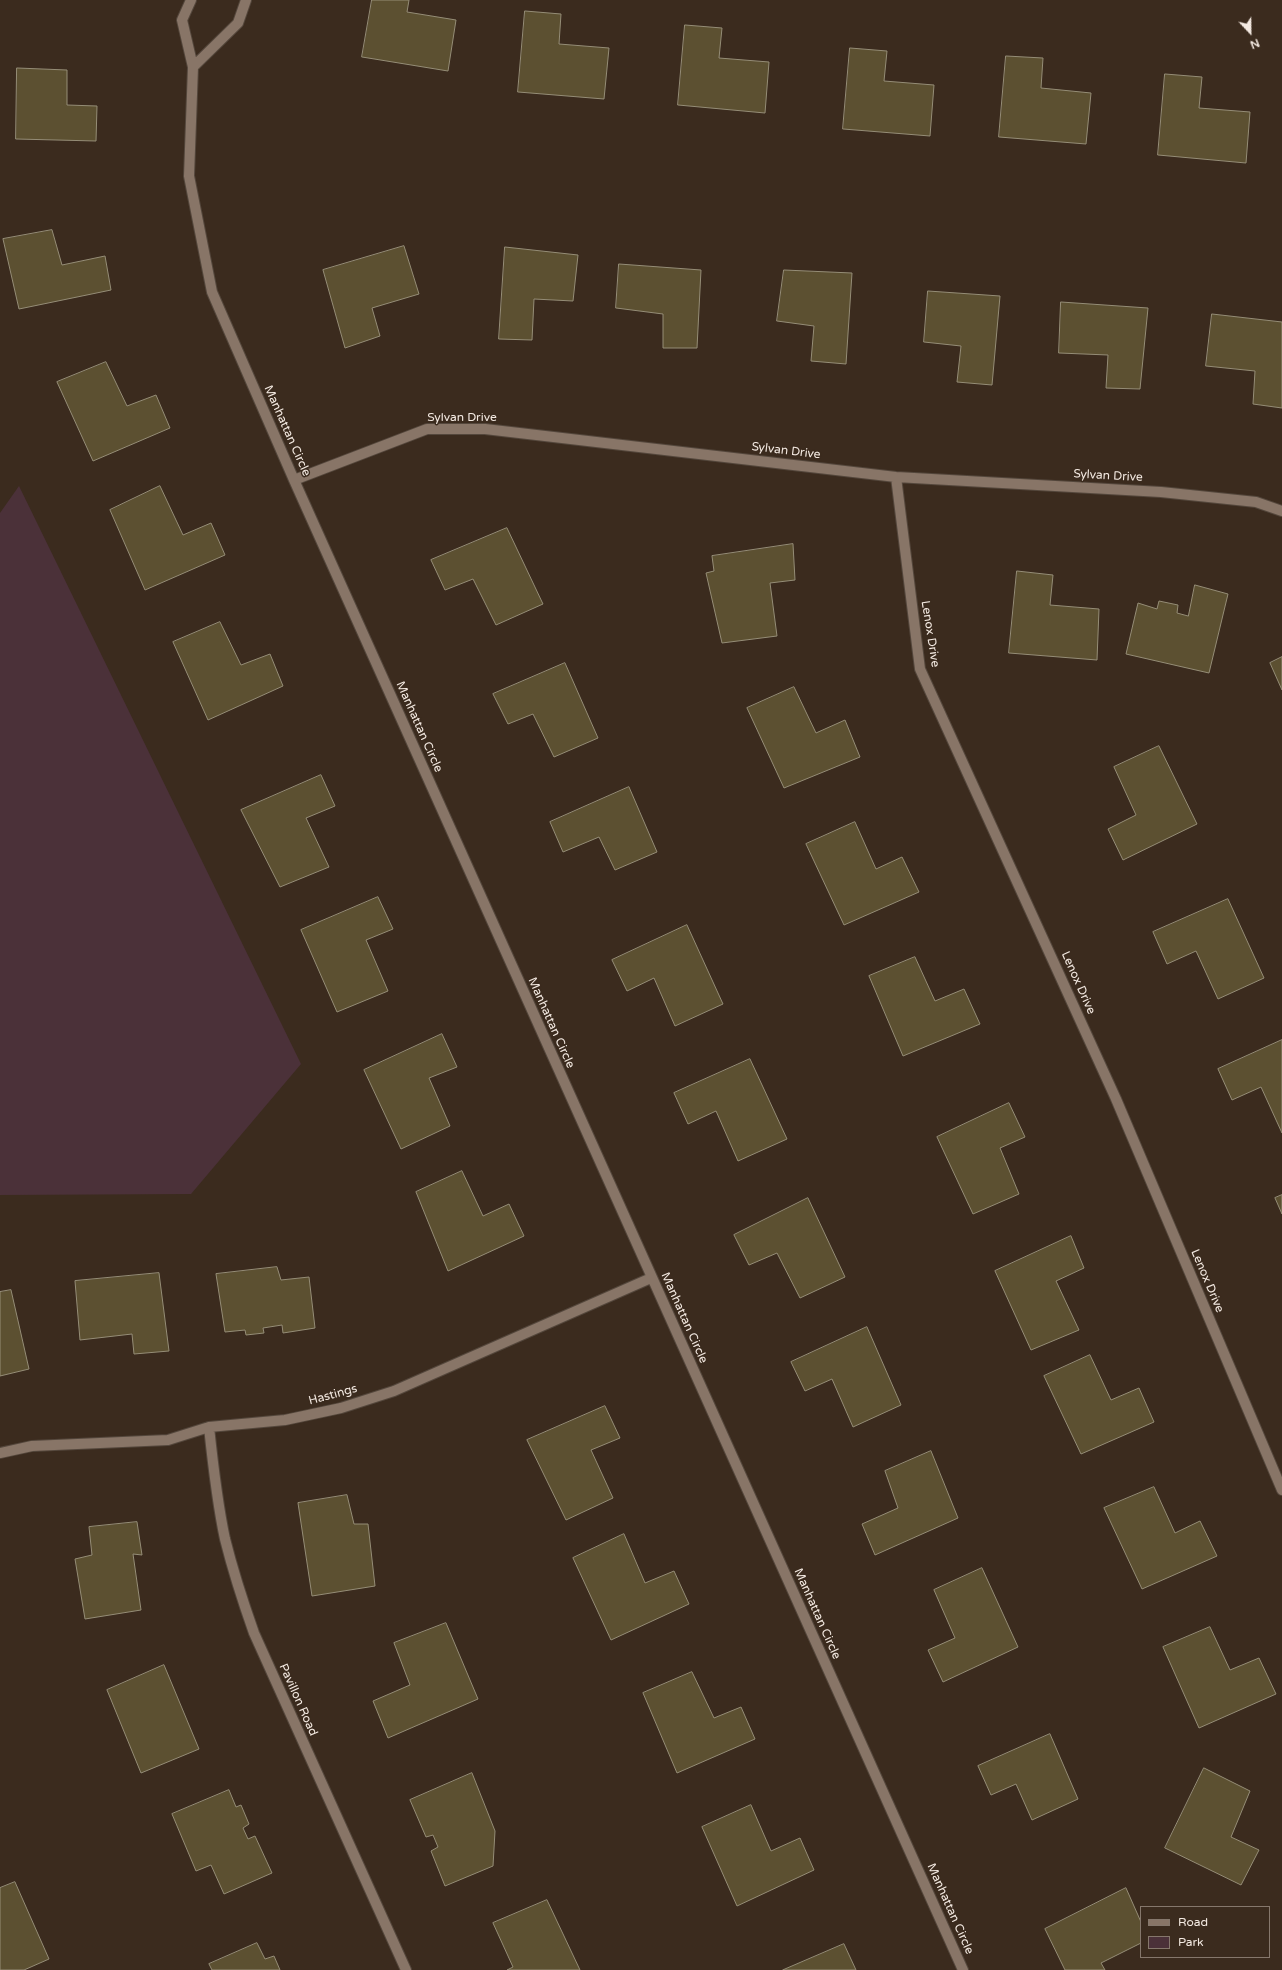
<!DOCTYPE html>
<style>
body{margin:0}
#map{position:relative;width:1282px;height:1970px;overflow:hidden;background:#3b2b1e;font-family:"Varela Round",sans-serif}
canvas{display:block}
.legend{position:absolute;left:1140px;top:1906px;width:130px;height:52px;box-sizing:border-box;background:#3b2b1e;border:1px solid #85776c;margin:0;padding:5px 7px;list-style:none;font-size:12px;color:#f4eae2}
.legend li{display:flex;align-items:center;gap:8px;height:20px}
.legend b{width:20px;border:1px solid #85776c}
.north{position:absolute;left:1230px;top:12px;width:40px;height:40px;-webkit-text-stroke:3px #3b2b1e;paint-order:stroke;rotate:158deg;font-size:11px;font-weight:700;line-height:16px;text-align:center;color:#f4eae2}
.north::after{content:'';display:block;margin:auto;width:14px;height:18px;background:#f4eae2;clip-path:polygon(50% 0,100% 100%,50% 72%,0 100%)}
</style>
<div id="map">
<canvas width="1282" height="1970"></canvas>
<ul class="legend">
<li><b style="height:5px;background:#887567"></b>Road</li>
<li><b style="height:11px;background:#4b3139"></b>Park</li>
</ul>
<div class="north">N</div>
</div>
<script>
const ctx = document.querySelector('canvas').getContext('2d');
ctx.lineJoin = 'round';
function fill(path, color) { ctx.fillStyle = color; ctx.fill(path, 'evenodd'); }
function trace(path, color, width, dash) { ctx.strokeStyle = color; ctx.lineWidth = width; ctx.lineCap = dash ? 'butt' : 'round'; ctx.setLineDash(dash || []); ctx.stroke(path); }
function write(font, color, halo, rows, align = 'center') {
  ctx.font = font + ' "Varela Round",sans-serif'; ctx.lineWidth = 3; ctx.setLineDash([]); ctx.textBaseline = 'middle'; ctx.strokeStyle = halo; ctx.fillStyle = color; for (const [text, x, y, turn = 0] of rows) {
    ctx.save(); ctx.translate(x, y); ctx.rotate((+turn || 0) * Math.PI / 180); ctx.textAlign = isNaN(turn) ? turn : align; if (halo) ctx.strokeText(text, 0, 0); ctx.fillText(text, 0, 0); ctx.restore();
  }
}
fill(new Path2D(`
 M19,486L301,1064L191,1194L0,1195V513Z`), '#4b3139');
const building = new Path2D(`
 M372,0H409L407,12L456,20L448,71L362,57Z
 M525,11L561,14L559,44L609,48L604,99L518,92Z
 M685,25L722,28L719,58L769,62L765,113L678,105Z
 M850,48L887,51L884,81L934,85L930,136L843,129Z
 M1006,56L1043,58L1041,88L1091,93L1086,144L999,137Z
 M17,68L67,70V105L97,106L96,141L16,139Z
 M1165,74L1202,77L1199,108L1250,112L1246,163L1158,155Z
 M52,230L62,265L105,256L111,290L19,309L3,239Z
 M404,246L419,294L372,308L380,336L345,348L323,270Z
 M505,247L578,255L573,301L534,299L532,340L499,339Z
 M619,264L701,270L697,348H663V314L616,308Z
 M784,270L852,273L846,364L811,361L814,326L777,321Z
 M928,291L1000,296L992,385L957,382L961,346L924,342Z
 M1061,302L1148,308L1140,389L1106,388L1108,355L1059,353Z
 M1212,314L1282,322V408L1253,404L1255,371L1206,366Z
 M106,362L127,406L156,395L170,428L93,461L57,382Z
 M160,486L183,535L211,523L225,555L145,590L110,510Z
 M507,528L543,604L496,625L473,579L445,590L431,560Z
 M793,544L795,580L770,583L777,636L722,643L706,573L714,571L712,556Z
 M1017,571L1053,575L1050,605L1099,609L1097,660L1009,653Z
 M1195,585L1228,594L1209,673L1126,654L1138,603L1157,609L1159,601L1178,605L1177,613L1188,616Z
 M220,622L241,665L270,654L283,686L208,720L173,642Z
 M1282,657V690L1270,663Z
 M565,663L598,738L554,757L533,714L508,724L493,694Z
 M794,687L816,733L845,720L860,757L784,788L747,708Z
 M1159,746L1197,824L1123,860L1108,829L1136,815L1114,767Z
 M321,775L335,806L306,818L329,867L280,887L241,810Z
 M629,787L657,852L615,870L599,837L563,852L550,822Z
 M855,822L876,869L902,857L919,892L844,925L806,844Z
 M378,897L393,929L366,940L388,991L337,1012L301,930Z
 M1228,899L1264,978L1218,999L1196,951L1167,964L1153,932Z
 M687,925L723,1004L675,1026L654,978L627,991L612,960Z
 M915,957L935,1001L964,989L980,1024L903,1056L869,976Z
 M442,1034L457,1067L429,1078L450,1126L401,1149L364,1070Z
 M1282,1040V1133L1261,1087L1232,1100L1218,1069Z
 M750,1059L787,1139L738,1161L716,1111L688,1124L674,1093Z
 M1009,1103L1025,1137L1000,1148L1019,1194L973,1214L937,1137Z
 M462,1171L483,1216L509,1204L524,1236L448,1271L416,1192Z
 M1282,1195V1214L1275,1198Z
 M808,1198L845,1277L800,1298L777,1253L749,1265L734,1235Z
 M1071,1236L1084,1268L1056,1281L1079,1330L1031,1350L995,1271Z
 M277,1267L281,1280L309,1277L315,1328L283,1333L282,1325L263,1328L264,1333L246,1335L245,1330L225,1332L216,1274Z
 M159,1273L169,1351L134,1354L132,1334L80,1340L75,1281Z
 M11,1290L29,1369L0,1376V1292Z
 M867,1327L901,1405L853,1427L832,1379L805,1391L791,1362Z
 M1090,1355L1111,1400L1139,1388L1154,1422L1081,1454L1044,1376Z
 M605,1406L620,1438L591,1450L613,1498L566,1520L527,1440Z
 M931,1451L958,1518L875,1555L862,1524L898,1508L885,1471Z
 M1154,1487L1175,1533L1200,1521L1217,1556L1142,1589L1104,1508Z
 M347,1495L354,1524H368L375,1586L312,1596L298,1503Z
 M137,1522L142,1555L133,1554L141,1610L85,1619L75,1559L92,1555L89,1527Z
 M624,1534L645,1583L674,1571L689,1604L611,1640L573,1558Z
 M982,1568L1018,1647L943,1682L928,1650L955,1638L934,1590Z
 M446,1623L478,1699L388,1738L373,1701L410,1685L394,1643Z
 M1210,1627L1230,1670L1259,1658L1276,1694L1199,1728L1163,1647Z
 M164,1665L199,1749L141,1773L107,1690Z
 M692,1672L714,1718L741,1707L755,1739L677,1773L643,1693Z
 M1050,1734L1078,1799L1032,1820L1016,1784L991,1795L978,1766Z
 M1204,1768L1250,1791L1231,1837L1259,1850L1241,1885L1165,1848Z
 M472,1773L495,1831L493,1866L445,1886L431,1851L438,1847L433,1835L426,1837L410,1800Z
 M229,1790L236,1807L241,1805L249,1824L243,1828L248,1839L255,1836L272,1873L224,1894L211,1865L196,1871L172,1814Z
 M751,1805L771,1851L800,1838L814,1870L737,1906L702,1827Z
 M15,1882L49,1959L24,1970H0V1888Z
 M1126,1888L1141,1922V1943L1101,1963L1105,1970H1065L1045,1929Z
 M547,1900L580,1970H507L513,1967L493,1923Z
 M257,1943L265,1959L274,1956L280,1970H212L209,1964Z
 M844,1944L856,1970H783Z`);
fill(building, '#5c5031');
trace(building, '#958d77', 1);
const street = new Path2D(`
 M191,0L182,20L193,67L189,176L212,292L294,480L963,1970
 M193,67L238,23L246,0
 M896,477L920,669L1116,1099L1282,1490
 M294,480L427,429H485L896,477L1161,492L1256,502L1282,511
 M209,1427C213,1465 217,1502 225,1539C233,1571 243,1602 254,1633L406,1970
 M0,1453L32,1446L168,1440L209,1427L285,1420L341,1408L394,1391L651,1278`);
trace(street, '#54473c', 12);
trace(street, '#887567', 10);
write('12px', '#f4eae2', '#3b2b1e', [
 ["Sylvan Drive",462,418],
 ["Manhattan Circle",287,431,66],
 ["Sylvan Drive",786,451,7],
 ["Sylvan Drive",1108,476,3],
 ["Lenox Drive",930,634,81],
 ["Manhattan Circle",419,727,66],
 ["Lenox Drive",1078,983,66],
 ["Manhattan Circle",551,1023,66],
 ["Lenox Drive",1207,1281,67],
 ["Manhattan Circle",684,1318,66],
 ["Hastings",333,1395,-15],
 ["Manhattan Circle",817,1614,66],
 ["Pavillon Road",298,1700,66],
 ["Manhattan Circle",950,1909,66]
]);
</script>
